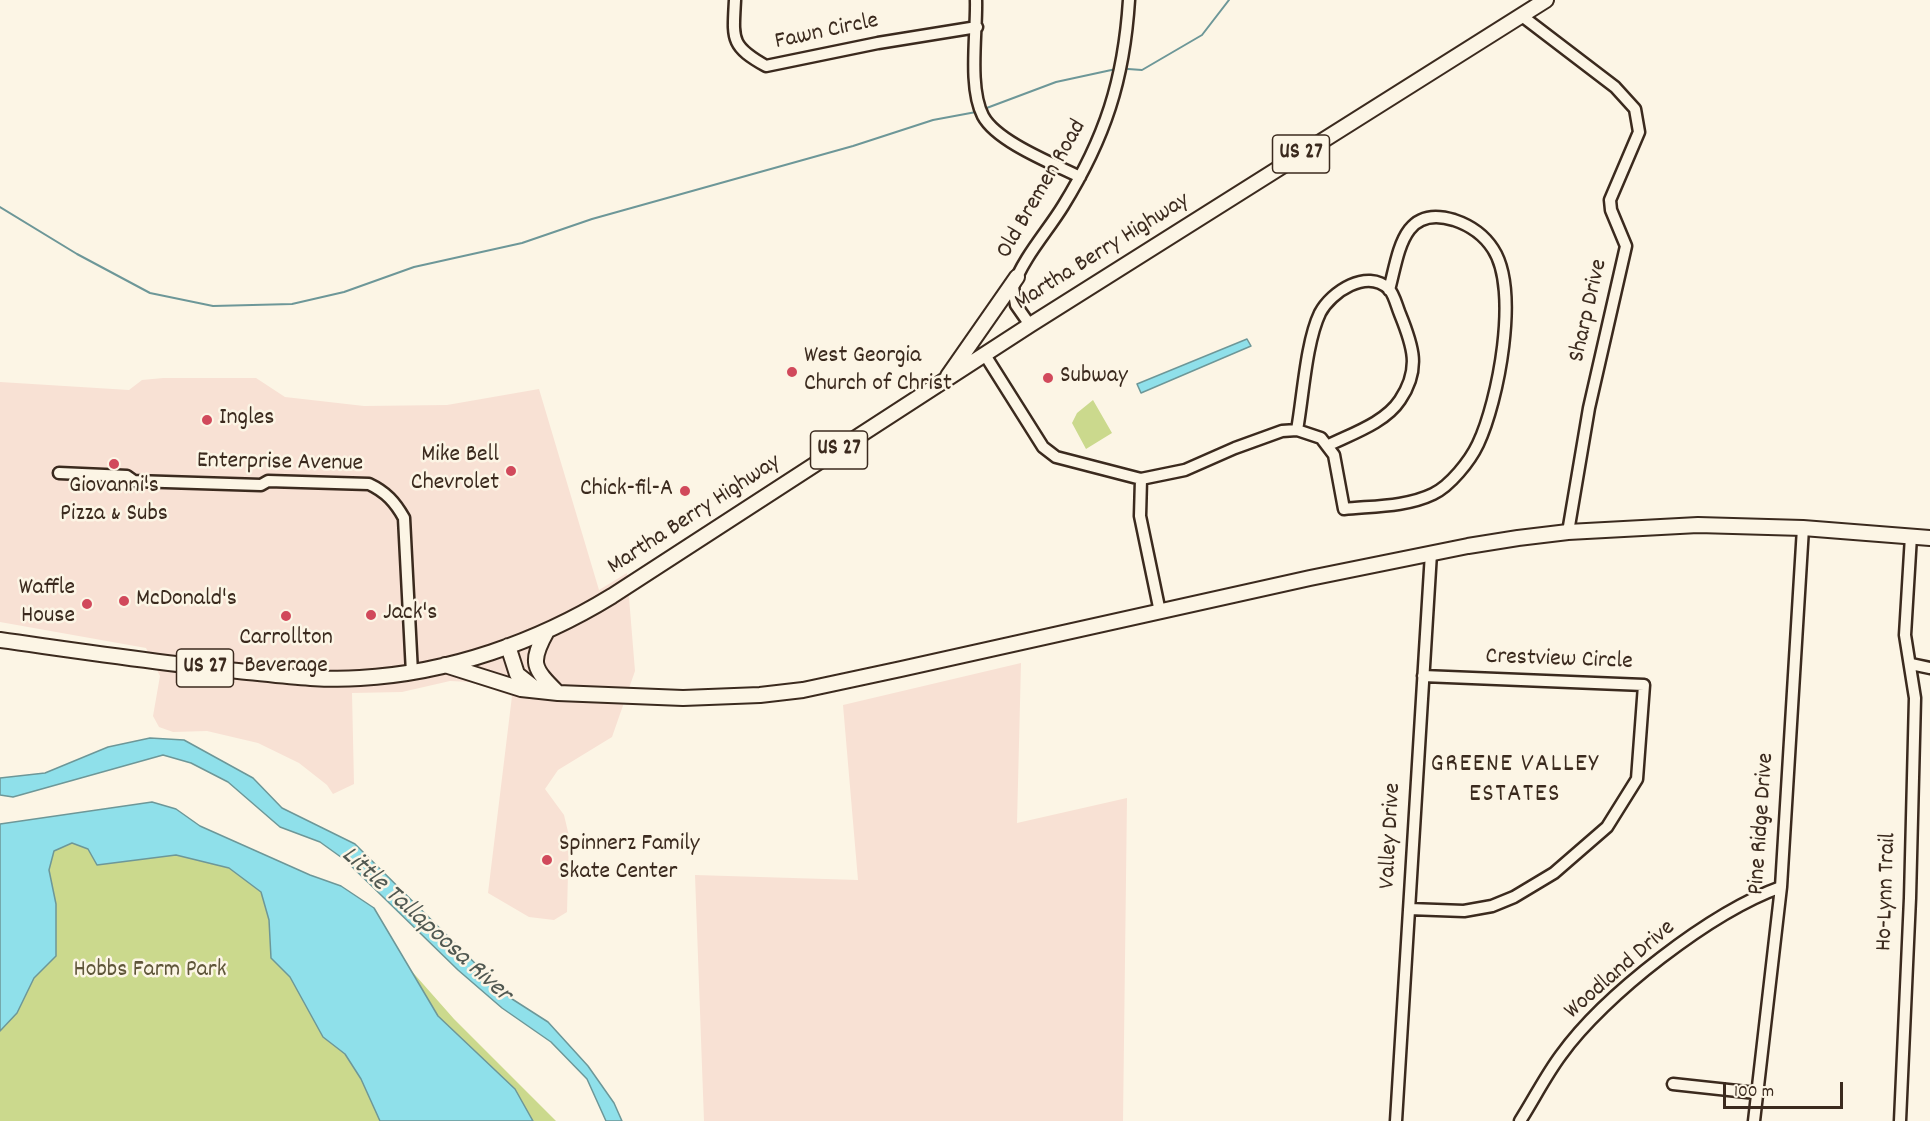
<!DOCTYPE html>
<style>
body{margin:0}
#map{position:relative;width:1930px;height:1121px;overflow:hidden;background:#fcf5e5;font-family:Dekko,sans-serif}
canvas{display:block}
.scale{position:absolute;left:1723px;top:1082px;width:120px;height:27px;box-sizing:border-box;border:3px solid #3b2a1e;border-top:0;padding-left:8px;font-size:18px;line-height:21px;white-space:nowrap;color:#3b2a1e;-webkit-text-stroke:4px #fcf5e5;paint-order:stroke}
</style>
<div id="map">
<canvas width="1930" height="1121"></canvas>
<div class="scale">100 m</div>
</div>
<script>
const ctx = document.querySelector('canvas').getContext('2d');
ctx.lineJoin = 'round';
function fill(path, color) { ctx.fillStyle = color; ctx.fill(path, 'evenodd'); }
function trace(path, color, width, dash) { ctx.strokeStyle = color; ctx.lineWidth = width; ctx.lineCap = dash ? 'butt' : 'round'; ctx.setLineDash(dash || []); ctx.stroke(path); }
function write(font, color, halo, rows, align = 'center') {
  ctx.font = font + ' Dekko,sans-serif'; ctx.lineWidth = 5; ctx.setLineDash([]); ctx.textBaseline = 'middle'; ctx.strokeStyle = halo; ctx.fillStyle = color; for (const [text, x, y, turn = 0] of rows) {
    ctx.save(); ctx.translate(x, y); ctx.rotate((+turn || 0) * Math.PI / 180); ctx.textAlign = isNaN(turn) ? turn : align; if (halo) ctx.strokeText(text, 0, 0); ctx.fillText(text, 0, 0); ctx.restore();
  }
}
fill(new Path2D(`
 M163,378H256L285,397L364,406L447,405L539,389L599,590L627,573L635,671L612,737L558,770L545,789L564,815L569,836L567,912L554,920L529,917L488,893L512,696L470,682L450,681L402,692L352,693L354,784L333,794L327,785L299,763L258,743L207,731L173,732L159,727L153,716L160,676L146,648L0,622V382L129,390L142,380Z
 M1021,663L1017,823L1127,798L1123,1121H704L695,875L858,880L843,705Z`), '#f8e1d4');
fill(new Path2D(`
 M1093,400L1112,433L1086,449L1072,423L1077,413Z
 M143,804L348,899L454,1019L556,1121H0V827Z`), '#cbd98d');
const water = new Path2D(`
 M1247,339L1251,346L1141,393L1137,384Z
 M150,738L184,740L253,778L282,808L355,844L509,997L548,1022L588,1066L614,1103L622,1121H606L587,1079L551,1042L502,1008L458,970L345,860L320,842L280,827L228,782L191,763L163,755L13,797L0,795V778L45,773L108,747Z
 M152,802L176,809L200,826L310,875L341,886L374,908L438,1016L515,1089L533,1121H380L361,1079L345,1054L323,1037L290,977L271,958L269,920L261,892L229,868L176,855L97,865L88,849L72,843L54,851L49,870L56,904V956L34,978L17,1013L0,1031V824Z`);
fill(water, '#8fe0ea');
trace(water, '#6d9798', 1.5);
trace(new Path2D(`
 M1128,69L1142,70L1202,35L1229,0
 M984,109L1056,82L1116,69
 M0,207L77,254L150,293L213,306L292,304L344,292L414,267L522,243L592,219L853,146L933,120L976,112`), '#6d9798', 2);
const minor = new Path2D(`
 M735,0C733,39 730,46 766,66L878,43L977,27
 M976,0C977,33 968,87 983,116C997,142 1054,164 1080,177
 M1522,16L1615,87L1635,109L1639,132L1610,200L1611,210L1626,246L1589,408L1568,532
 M1030,325L1016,305L1013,287C1023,258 1047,232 1063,206C1105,138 1124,80 1129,0
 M985,355L1043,447L1056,457L1141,479L1185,470L1235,448L1282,431L1297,430L1321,438L1334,455L1344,509C1373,506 1406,507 1433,494C1450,486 1470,461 1478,444C1498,402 1520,290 1493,249C1484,235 1469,225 1454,220C1402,204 1399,253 1389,290
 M1297,430C1303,397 1306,342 1320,313C1331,292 1367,268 1389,289C1394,294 1397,307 1400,314C1413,346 1421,369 1400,400C1385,423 1351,434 1327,446
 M59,473L127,476L134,481L261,485L268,481L369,484C386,492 395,502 404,518L412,673
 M1141,479L1140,516L1160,612
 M1911,664L1930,668
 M1409,909L1464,911L1492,906L1514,897L1554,873L1607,827L1637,779L1644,685L1423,676
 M1673,1084L1756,1093
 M1396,1121L1431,553
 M1520,1121C1534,1099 1546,1075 1561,1055C1604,995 1711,912 1781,887
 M1754,1121L1781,887L1803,528
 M1900,1121L1910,898L1915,698L1905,635L1911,536`);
const major = new Path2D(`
 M948,376L1017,277
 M547,631C529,663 533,668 558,693
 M0,640C79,651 159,663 238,671C279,675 320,681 360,678C449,673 537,642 612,596L1030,325L1546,0
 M508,646L517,674L536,689
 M445,665L521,689L558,693L683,698L760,695L803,690L901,669L1310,578L1468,546L1518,538L1568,532L1698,525L1803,528L1930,538`);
trace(minor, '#3b2a1e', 15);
trace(major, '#3b2a1e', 18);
trace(minor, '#fcf5e5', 10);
trace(major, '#fcf5e5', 14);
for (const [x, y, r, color] of [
 [792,372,6,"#d1495b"],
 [1048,378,6,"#d1495b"],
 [207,420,6,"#d1495b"],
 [114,464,6,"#d1495b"],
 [511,471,6,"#d1495b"],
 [685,491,6,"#d1495b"],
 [124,601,6,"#d1495b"],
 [87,604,6,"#d1495b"],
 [371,615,6,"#d1495b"],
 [286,616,6,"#d1495b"],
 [547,860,6,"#d1495b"]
]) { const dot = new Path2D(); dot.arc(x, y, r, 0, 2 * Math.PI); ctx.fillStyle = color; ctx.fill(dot); trace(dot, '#fcf5e5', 2); }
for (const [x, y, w] of [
 [1301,154,57],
 [839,450,57],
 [205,668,57]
]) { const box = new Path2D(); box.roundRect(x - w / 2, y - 19, w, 38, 4.5); ctx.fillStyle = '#fcf5e5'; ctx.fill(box); trace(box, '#3b2a1e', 1.5); }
write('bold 22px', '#3b2a1e', null, [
 ["US 27",1301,154],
 ["US 27",839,450],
 ["US 27",205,668]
]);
write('24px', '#3b2a1e', '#fcf5e5', [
 ["Fawn Circle",827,33,-12],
 ["Old Bremen Road",1043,190,-60],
 ["Martha Berry Highway",1103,253,-32],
 ["Sharp Drive",1590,311,-77],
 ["Enterprise Avenue",280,464,1],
 ["Martha Berry Highway",695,516,-33],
 ["Crestview Circle",1559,661,2],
 ["Pine Ridge Drive",1763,824,-86],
 ["Valley Drive",1392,836,-87],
 ["Ho-Lynn Trail",1888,892,-88],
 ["Woodland Drive",1621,971,-41]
]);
write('24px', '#3b2a1e', '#fcf5e5', [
 ["West Georgia",804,358],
 ["Church of Christ",804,386],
 ["Subway",1060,378],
 ["Ingles",219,420],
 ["Mike Bell",499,457,"right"],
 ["Chevrolet",499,485,"right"],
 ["Giovanni's",114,488,"center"],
 ["Pizza & Subs",114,516,"center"],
 ["Chick-fil-A",673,491,"right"],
 ["Waffle",75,590,"right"],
 ["House",75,618,"right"],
 ["McDonald's",136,601],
 ["Jack's",383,615],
 ["Carrollton",286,640,"center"],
 ["Beverage",286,668,"center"],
 ["Spinnerz Family",559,846],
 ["Skate Center",559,874]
], 'left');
write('24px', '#5f563a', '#fcf5e5', [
 ["Hobbs Farm Park",150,972]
]);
ctx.letterSpacing = '1.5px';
write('26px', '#3b2a1e', '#fcf5e5', [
 ["GREENE VALLEY",1515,766],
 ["ESTATES",1515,796]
]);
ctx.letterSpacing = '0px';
write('italic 26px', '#505851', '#fcf5e5', [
 ["Little Tallapoosa River",425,926,42]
]);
</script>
